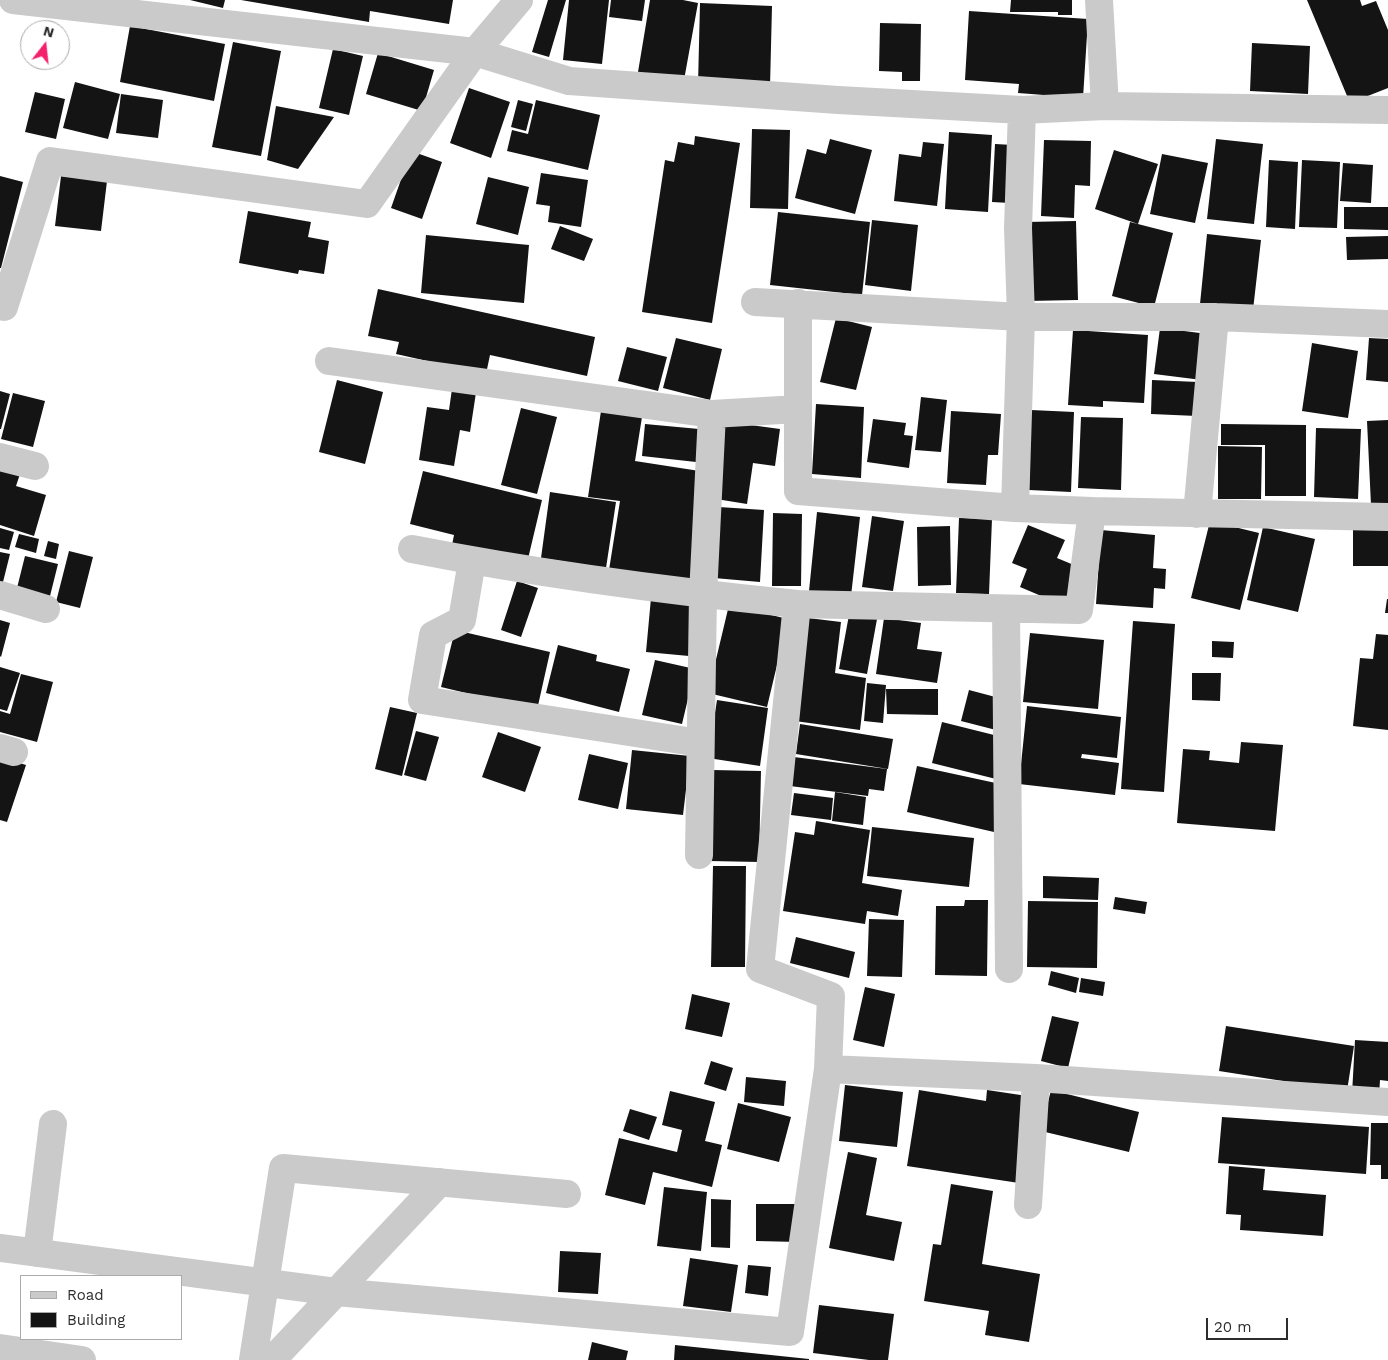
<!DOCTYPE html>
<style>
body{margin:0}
#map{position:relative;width:1388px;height:1360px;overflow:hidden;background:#fff;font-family:"Work Sans",sans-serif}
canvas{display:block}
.legend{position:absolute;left:20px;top:1275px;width:162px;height:65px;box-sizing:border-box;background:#fff;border:1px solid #ababab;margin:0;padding:6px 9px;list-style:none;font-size:15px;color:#2d2d2d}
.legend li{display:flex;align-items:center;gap:10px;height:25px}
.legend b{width:25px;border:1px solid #ababab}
.north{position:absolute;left:20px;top:20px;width:50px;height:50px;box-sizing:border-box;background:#fff;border:1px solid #ababab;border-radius:50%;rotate:16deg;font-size:14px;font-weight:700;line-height:20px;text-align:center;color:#2d2d2d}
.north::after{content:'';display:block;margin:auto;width:18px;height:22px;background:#f3216c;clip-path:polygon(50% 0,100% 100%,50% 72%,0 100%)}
.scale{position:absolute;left:1206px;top:1318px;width:82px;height:22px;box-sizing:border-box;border:2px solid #2d2d2d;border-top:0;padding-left:6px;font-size:15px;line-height:18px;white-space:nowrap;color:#2d2d2d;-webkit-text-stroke:4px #fff;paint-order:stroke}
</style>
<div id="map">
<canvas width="1388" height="1360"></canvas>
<ul class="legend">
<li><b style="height:6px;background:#cacaca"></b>Road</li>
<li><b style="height:14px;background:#141414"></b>Building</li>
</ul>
<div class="north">N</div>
<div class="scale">20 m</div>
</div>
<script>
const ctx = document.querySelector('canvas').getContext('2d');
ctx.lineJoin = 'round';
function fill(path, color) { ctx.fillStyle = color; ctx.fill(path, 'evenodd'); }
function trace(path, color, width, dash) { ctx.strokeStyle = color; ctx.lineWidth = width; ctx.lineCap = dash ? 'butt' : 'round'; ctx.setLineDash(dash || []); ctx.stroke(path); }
fill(new Path2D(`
 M190,0H225L223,8Z
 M241,0H453L449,24L370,11L369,22Z
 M548,0H566L549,57L532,52Z
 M569,0H609L602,64L563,60Z
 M611,0H645L642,21L609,17Z
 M650,0H683L698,3L684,80L638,72Z
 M1011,0H1072V15H1058V12H1010Z
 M1307,0H1360L1362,6L1376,1L1388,30V88L1350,103Z
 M700,3L772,6L770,87L698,85Z
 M969,11L1088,19L1083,98L1018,93L1019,84L965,80Z
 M880,23L921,24L920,81H902V72L879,71Z
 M130,26L225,44L214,101L120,82Z
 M233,42L281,51L261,156L212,147Z
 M1252,43L1310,46L1308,94L1250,91Z
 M333,49L363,56L349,115L319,108Z
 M378,53L434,70L422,111L366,94Z
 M75,82L120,94L108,139L63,128Z
 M469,88L510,102L491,158L450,143Z
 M35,92L65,99L56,139L25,132Z
 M121,94L163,100L158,138L116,133Z
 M518,100L533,104L526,131L511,127Z
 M536,100L600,115L588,170L507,151L512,130L528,134Z
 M276,106L334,117L298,169L267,160Z
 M752,129L790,130L788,209L750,208Z
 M949,132L992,135L988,212L945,209Z
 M695,136L740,143L712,323L642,312L665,160L674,162L678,142L694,145Z
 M830,139L872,150L855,214L795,198L807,149L826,154Z
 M1216,139L1263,144L1254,224L1207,219Z
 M1044,140L1091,141L1090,186L1075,185L1074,218L1041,216Z
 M923,142L944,144L937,206L894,201L899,154L921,157Z
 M995,144L1013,145L1010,203L992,202Z
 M1114,150L1158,164L1138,224L1095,209Z
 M411,151L442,162L422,219L391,208Z
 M1162,154L1208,163L1195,223L1150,214Z
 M1269,160L1298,162L1295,229L1266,227Z
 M1302,160L1340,162L1337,228L1299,227Z
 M1343,163L1373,165L1371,203L1340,201Z
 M541,173L588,180L581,227L548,222L550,206L536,204Z
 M0,176L23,182L1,268H0Z
 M61,176L107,181L101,231L55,226Z
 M488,177L529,187L518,235L476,224Z
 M1344,207H1388V230L1344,229Z
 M248,211L311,222L308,237L329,241L324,274L299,270L298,274L239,263Z
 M778,212L870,222L862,295L770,285Z
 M872,220L918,225L911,291L865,285Z
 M1076,221L1078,300L1027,301L1025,222Z
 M1130,222L1173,233L1154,307L1112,296Z
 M560,226L593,239L584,261L551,249Z
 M1207,234L1261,240L1253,310L1200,304Z
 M426,235L529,245L524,303L421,293Z
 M1388,236V259L1347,260L1346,237Z
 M378,289L595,337L587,376L490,355L486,374L396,354L399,342L368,336Z
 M836,318L872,327L856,390L820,382Z
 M1160,328L1208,334L1202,380L1154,374Z
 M1073,330L1148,335L1144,403L1103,401V407L1068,405Z
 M676,338L722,349L710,400L663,388Z
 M1369,338L1388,339V382L1366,380Z
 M1312,343L1358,351L1348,418L1302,411Z
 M627,347L667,357L658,391L618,381Z
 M337,380L383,392L365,464L319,452Z
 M1152,380L1198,382L1197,416L1151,414Z
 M453,382L477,386L470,432L460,430L454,466L419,460L427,407L449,410Z
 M0,391L10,394L1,429H0Z
 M13,393L45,401L33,447L1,439Z
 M921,397L947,400L941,452L915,450Z
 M816,404L864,407L861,478L812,474Z
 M521,408L557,417L537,494L501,485Z
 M1031,410L1074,412L1071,492L1029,490Z
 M601,411L642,417L635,461L706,472L690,582L609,570L620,501L588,497Z
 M951,411L1001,414L998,455H988L986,485L947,483Z
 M1081,417L1123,418L1121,490L1078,488Z
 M873,419L906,423L904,435L913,436L909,468L867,462Z
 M1388,420V504L1371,505L1367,421Z
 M721,421L780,429L775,466L753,463L747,504L710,498Z
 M645,424L699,429L696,462L642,456Z
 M1221,424L1306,425V496H1265V445H1221Z
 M1316,428L1361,429L1358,499L1314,497Z
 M1218,446L1262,447L1261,499H1218Z
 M0,465L21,471L16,486L46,495L34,536L0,525Z
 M423,471L542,500L527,563L452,545L454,535L410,524Z
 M550,492L616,502L606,568L541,558Z
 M719,507L764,510L760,582L714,578Z
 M817,512L860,517L851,596L809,591Z
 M773,513L802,514L801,586H772Z
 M872,516L904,521L893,591L862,587Z
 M959,518L992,519L989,594L956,593Z
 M1210,521L1259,533L1240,610L1191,598Z
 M1028,525L1065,540L1057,558L1081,568L1065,606L1020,587L1027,569L1012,563Z
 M950,526L951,585L918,586L917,527Z
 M1263,527L1315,539L1298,612L1247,600Z
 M1353,527H1388V566H1353Z
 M0,528L14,532L9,550L0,548Z
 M1101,530L1155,535L1153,568L1166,569L1165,589L1154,588L1153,608L1096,604Z
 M19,534L39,539L36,553L15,547Z
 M48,541L59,544L56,559L44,556Z
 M69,551L93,557L80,608L56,602Z
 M0,552L10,554L3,582H0Z
 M25,556L58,564L50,596L17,588Z
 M517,581L538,588L521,637L501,630Z
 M651,598L694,603L689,656L646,652Z
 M1387,599H1388V613H1385Z
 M729,605L788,619L767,707L708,693Z
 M849,615L877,619L867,674L839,669Z
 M808,618L841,622L835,673L866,678L860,730L795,721Z
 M884,618L921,623L917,649L942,652L937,683L876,674Z
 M0,620L10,623L1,657L0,656Z
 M1133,621L1175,624L1164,792L1121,789Z
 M455,630L550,652L537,710L441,687Z
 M1030,633L1104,640L1098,709L1023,702Z
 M1376,634L1388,635V730L1353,726L1360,658L1373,659Z
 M1212,641L1234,642L1233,658L1212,657Z
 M558,645L597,655L596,661L630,669L619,712L546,693Z
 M655,660L695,669L682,724L642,715Z
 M0,667L20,673L7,711L0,709Z
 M1192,673H1221L1220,701L1192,700Z
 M21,674L53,682L37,742L0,732V711L10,714Z
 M867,683L886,685L883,723L864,721Z
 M886,689H938V715L887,714Z
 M969,690L1003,699L996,730L961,721Z
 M717,700L768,708L760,766L708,758Z
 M1027,706L1121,717L1117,758L1082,754L1081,758L1119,763L1115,795L1019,784Z
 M390,707L417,713L402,776L375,769Z
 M942,722L1006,738L996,779L932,763Z
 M800,724L893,739L888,769L796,754Z
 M416,731L439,737L426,781L404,775Z
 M498,732L541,747L525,792L482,777Z
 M1241,742L1283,745L1275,831L1177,823L1183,749L1210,751L1209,760L1239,763Z
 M632,750L690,756L683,815L626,809Z
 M589,754L628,763L618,809L578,800Z
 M0,757L26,765L7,822L0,820Z
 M794,757L887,769L884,791L869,789L868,796L790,786Z
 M917,766L1005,785L994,832L907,812Z
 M712,770L761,771L759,862L710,861Z
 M835,792L866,797L863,825L832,821Z
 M794,793L833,798L831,820L791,815Z
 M816,821L870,830L862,883L902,890L898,916L867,911L865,924L783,911L795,832L814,835Z
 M872,827L974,838L969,887L867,876Z
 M713,866H746L745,967H711Z
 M1043,876L1099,878L1098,900L1043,898Z
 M1115,897L1147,902L1145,914L1113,909Z
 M965,900H988L987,976L935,975L936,906H964Z
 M1028,901L1098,902L1097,968L1027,967Z
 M869,919L904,920L902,977L867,976Z
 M796,937L855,952L849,978L790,963Z
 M1051,971L1079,978L1076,993L1048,985Z
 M1081,978L1105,982L1103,996L1079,992Z
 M865,987L895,994L884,1047L853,1040Z
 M692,994L730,1003L722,1037L685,1029Z
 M1052,1016L1079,1022L1068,1068L1041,1061Z
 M1226,1026L1354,1046L1347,1091L1219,1071Z
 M1355,1040L1388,1042V1081L1380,1080L1379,1096L1352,1094Z
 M711,1061L733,1068L726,1091L704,1084Z
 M746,1077L786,1081L784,1106L744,1102Z
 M845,1085L903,1092L897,1147L839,1141Z
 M919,1090L986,1101L987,1090L1034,1097L1019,1183L907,1166Z
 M1051,1090L1139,1112L1129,1152L1041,1131Z
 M670,1091L715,1102L705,1141L722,1145L712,1187L653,1172L645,1205L605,1195L619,1138L677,1152L682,1130L662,1125Z
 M738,1103L791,1117L779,1162L727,1149Z
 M630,1109L657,1117L649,1140L623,1131Z
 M1222,1117L1369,1127L1366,1174L1218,1163Z
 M1371,1123H1388V1179H1381V1165H1370Z
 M848,1152L877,1158L866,1215L902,1222L894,1261L829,1248Z
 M1229,1166L1265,1169L1263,1190L1326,1195L1323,1236L1240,1230L1241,1215L1226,1214Z
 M951,1184L993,1191L982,1264L1040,1274L1029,1342L985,1335L989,1311L924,1301L933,1244L941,1245Z
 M664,1187L707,1192L701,1251L657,1246Z
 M711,1199L731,1200L730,1248L711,1247Z
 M756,1204H799V1242L756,1241Z
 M560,1251L601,1253L598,1294L558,1292Z
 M690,1258L738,1265L731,1312L683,1306Z
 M748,1265L771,1267L768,1296L745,1293Z
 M819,1305L894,1314L888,1360H869L813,1353Z
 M592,1342L628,1351L626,1360H588Z
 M675,1345L809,1359V1360H674Z`), '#141414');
trace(new Path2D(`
 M13,0L475,52L519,0
 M1105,106L1388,110
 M755,302L1021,317H1215L1388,324
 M798,303V491L1015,508L1092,511
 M0,306L4,307L50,161L367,204L475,52L569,81L838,100L1022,110L1105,106L1099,0
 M329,361L712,414L798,409
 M0,457L35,466
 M1015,508L1021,317L1018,228L1022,110
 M1197,514L1215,317
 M412,549C539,574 668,591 797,604
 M472,561L462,620L433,635L422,700L700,743
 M0,595L46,609
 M1006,609L1009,969
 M0,748L14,752
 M699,855L703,595L712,414
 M828,1069L1036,1078L1388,1102
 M1028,1205L1036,1078
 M0,1248L336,1292L790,1332L828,1069L831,996L760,969L797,604L1079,610L1092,511L1388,517
 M37,1253L53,1124
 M0,1348L82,1360
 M253,1360L283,1168L567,1194
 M272,1360L440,1182`), '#cacaca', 28);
</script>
